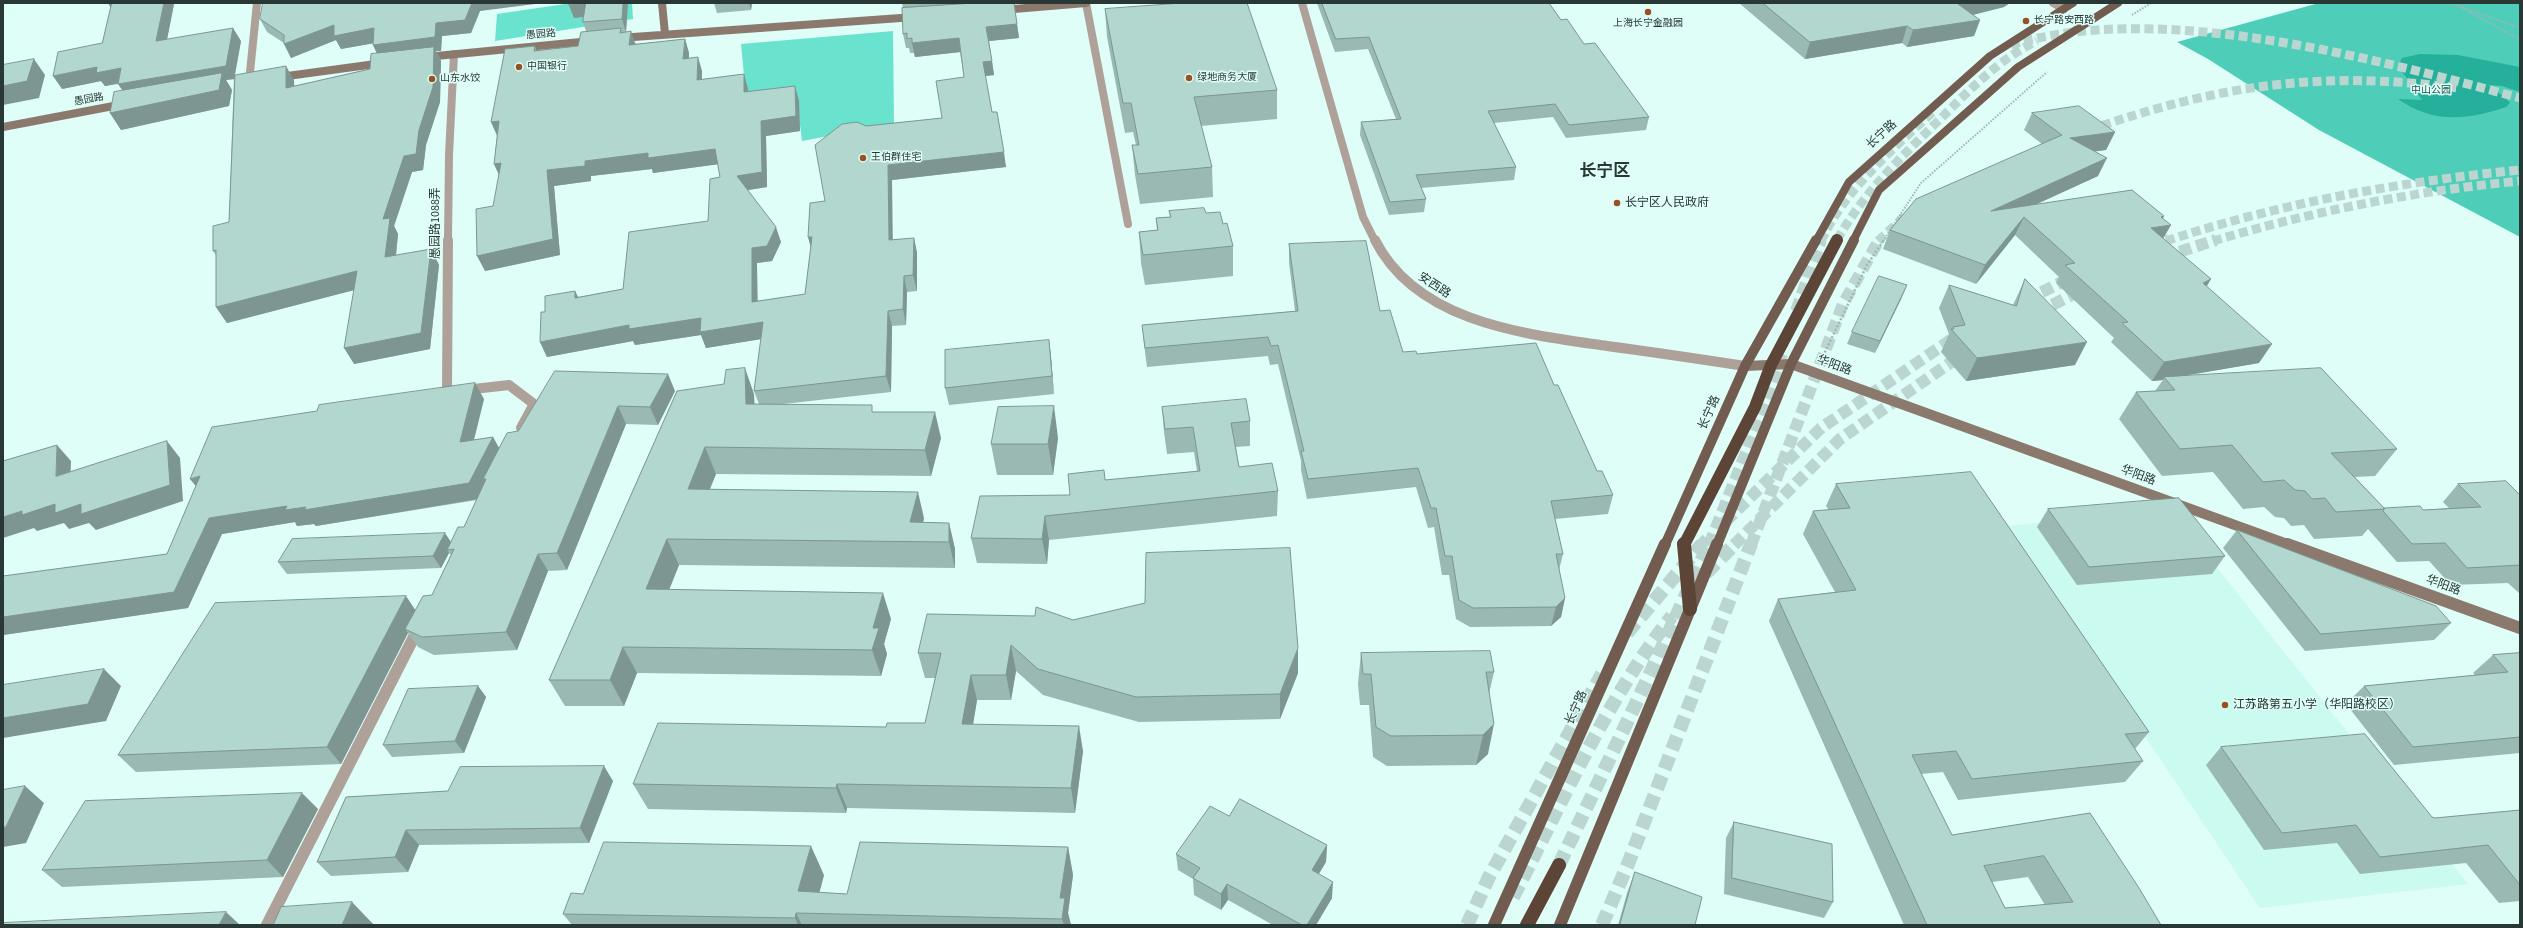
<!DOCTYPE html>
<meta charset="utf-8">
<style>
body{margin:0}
#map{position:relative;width:2523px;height:928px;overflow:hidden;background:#dffef7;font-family:"Source Sans 3",sans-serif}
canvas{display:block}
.frame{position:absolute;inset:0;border:4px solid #293835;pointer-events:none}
</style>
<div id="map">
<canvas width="2523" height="928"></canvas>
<div class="frame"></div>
</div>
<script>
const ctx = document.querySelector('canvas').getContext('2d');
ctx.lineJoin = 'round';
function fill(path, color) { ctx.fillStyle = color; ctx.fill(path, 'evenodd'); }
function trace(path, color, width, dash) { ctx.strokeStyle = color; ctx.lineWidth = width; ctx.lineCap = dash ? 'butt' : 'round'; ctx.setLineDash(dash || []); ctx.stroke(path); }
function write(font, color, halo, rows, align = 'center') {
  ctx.font = font + ' "Source Sans 3","Noto Sans SC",sans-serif'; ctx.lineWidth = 3; ctx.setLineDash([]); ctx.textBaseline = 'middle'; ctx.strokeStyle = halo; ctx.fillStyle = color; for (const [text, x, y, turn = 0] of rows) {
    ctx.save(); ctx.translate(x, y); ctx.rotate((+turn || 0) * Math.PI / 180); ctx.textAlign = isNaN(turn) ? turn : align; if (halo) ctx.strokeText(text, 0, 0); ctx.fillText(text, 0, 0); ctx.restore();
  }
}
fill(new Path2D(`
 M2172,511L2468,884L2260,908L2004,526Z`), '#cafaf0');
fill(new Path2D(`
 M572,3H632L633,19L495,41L497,14Z
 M893,31L894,124L802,141L798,108L746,96L741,44Z`), '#6ae3ce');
fill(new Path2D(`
 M2319,3H2520V237L2319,130L2208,59L2177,42Z`), '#4eceb9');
fill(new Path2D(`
 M2420,54L2458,55L2520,67V92L2502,86L2488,85L2506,98L2510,103L2506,107C2467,120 2433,124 2398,99L2422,100L2398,66L2402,58Z`), '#25b09c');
trace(new Path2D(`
 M2011,45C2159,0 2372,58 2520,98
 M2089,130C2219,85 2321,70 2458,88
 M1837,240C1863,194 1899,159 1936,123C1968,92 1997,60 2037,41
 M1821,241C1846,188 1893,149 1935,110
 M1878,241L1905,216
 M2166,241C2281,203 2399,182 2520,170
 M2213,241C2314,211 2415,191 2520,181`), '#bbd6d0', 9, [9, 4.5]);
trace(new Path2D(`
 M2150,246L2169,240
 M2163,257L2216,240
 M2026,300L2072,277
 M1796,311L1821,240
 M2037,313L2083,289
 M1725,522L1821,428L1958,335
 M1701,545L1707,539
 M1709,545L1759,420L1782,354
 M1734,545L1840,439L1963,354
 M1751,545L1843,304L1879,240`), '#bbd6d0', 12, [12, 5.5]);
trace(new Path2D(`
 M1706,573L1735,544
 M1627,633L1702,544
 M1559,865L1649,676L1709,544
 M1513,897C1561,805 1608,696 1672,616
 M1467,925L1489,877L1602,674
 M1602,925L1628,864L1751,544`), '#bbd6d0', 14, [14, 7]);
trace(new Path2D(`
 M2450,3L2459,6
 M2132,15L2151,3
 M2520,28L2459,6L2520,40
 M1883,241L1921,183L2047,72`), '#9db7b1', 2, [1.5, 1.5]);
trace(new Path2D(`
 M1823,356L1867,265L1884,240`), '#9db7b1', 2.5, [2, 2]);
trace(new Path2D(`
 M1086,3L1128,224
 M2053,3L2064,9
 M448,241L449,155L454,54`), '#aea19a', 8);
trace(new Path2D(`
 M448,240L447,392L509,385L534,404L521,428`), '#aea19a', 10);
trace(new Path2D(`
 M267,925L418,629`), '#aea19a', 12);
trace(new Path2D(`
 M1302,3L1363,217L1375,241
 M249,82L257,3`), '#aea19a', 8);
trace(new Path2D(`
 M1375,240C1417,323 1525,334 1607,346C1653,352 1699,359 1745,366`), '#aea19a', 10);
trace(new Path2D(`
 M662,3L665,34
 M1002,10L1086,3
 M619,38L915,17
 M426,57L591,41
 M280,77L383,63
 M3,127L124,104`), '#8b796e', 8);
trace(new Path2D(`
 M1745,366L1791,364L2290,545`), '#8b796e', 10);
trace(new Path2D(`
 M2287,544L2520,628`), '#8b796e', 12);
trace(new Path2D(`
 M1816,241L1849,182L1990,56L2073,3
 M1853,241L1879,190L2018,67L2118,3`), '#725c50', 8);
trace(new Path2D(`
 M1665,545L1745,366L1816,240
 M1717,545L1791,364L1854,240`), '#725c50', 10);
trace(new Path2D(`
 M1494,925L1665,544
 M1560,925L1717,544`), '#725c50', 12);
trace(new Path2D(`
 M1684,545L1755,407L1771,365L1837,240`), '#5c4436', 12);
trace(new Path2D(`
 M1684,544L1690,609
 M1527,925L1559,865`), '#5c4436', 14);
fill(new Path2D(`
 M108,3H180L174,4L167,39L241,41L235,75L294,80V86L370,69L377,53L373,45V43L341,49L336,40L291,58L284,43L267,32L260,19L480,11L471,33L442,36L441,51H436L441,61L440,102L426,145L423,170L412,172L394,226L398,234L396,256L431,249L439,265L430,349L354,364V290L227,323L216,307V255L213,251L229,222L234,76V79L226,80L232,90L229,106L121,130L110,113L123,90L118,84L105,86L101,81L62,89L102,43L111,8Z
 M628,3L626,32L636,44L685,39L689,53V58L702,71V80L744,74L748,89V92L795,86L799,101L800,131L766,136L767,187L748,190L781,242L772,261L757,263V301L805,294L811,246L808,237L825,201L866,126L942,118L964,77L960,52L915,57L914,53H910L909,48H906L903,34V8L902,3H1014L1019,38L989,41L994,75L985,76L992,112L1006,167L892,180V240L914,238L917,253V291L907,292L906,325L892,326L891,392L783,404L874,412L941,438L931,476L716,474L710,489L924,518L923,523H949L955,549V568L679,565L669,590L891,619L884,644L887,654L881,676L637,673L624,706H565L549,680L677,391L754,394V404H759L754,391L761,339L706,348L701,335L635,345L633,341L547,357L540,342L545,312L575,291L578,297L623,289L708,221L720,177L718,164L653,173L652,169L591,176V181L554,186L560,255L485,271L493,206L499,175L494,164L497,136L491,122L535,46L536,50L578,46L586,31L583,22L584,17L574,18L569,5Z
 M714,3H752L751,10L717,13Z
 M1317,3H1549L1561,20L1584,44L1649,117L1646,130L1566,138L1553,117L1494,123L1516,167L1514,180L1421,188L1426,199L1424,212L1389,215L1360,135L1361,122L1396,119L1368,49L1335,52Z
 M1739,3H2010L2004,7L1973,15L1980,20L1974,36L1907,47L1902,43L1805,59Z
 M1105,9L1277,90V119L1201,126L1212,167L1213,197L1140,204L1135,175L1132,145H1136L1133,132L1125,133L1107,37Z
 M2032,113L2115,132L2106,150L2095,151L2098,176L2037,204L2164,216L2163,219V239L2207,287L2259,363L2180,376L2397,449L2375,476L2355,477L2384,508L2423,510L2449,508L2443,502L2458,484L2520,495V594L2508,583L2451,585L2429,561L2397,562L2368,529L2362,536L2314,539L2304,525L2291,526L2284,518L2275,517L2264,507L2243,509L2213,472L2162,476L2119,419L2136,392L2155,391L2163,380L2152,381L2111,342L2114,338L2056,283L2059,277L2015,235L1976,284L1883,249L1890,230L2042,144L2024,130Z
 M1169,211L1206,213L1223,224L1233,246V276L1145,285L1141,263L1139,232L1157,230L1156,218L1170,217Z
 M1289,244L1380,311L1403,352L1417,354L1554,385L1597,471L1613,495L1608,514L1555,519L1563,554L1559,570L1565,598L1561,617L1551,626L1470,627L1456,619L1449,575H1442L1434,527L1428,528L1416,487L1307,499L1301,470V461L1278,364L1270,365L1268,356L1147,367L1144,344L1142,325L1295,311L1289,263Z
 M2025,279L2075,365L1966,381L1941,352L1949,334L1939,308L1949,285L2013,305Z
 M1902,297L1875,353L1847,344L1852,332Z
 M1049,340L1051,357L1054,394L949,405L945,388Z
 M675,391L658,425L626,424L567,570L548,571L517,650L434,655L418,647L408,633L341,764L136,772L118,755L415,610L432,595L451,555L449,553L441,568L287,574L278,562L451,542L464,527L477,500L316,526L314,524L297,526L295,522L222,534L188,608L3,635V576L167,554L484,399L474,440L493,437L499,449L518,431Z
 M1162,407L1250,421V446L1236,447L1239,467L1278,491L1277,516L1049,540L1047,564L977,563L971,538L1105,480L1197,471L1194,452L1167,454L1164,432Z
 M1058,438L1053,475H997L991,444Z
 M1836,484L2149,732L2135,749L2143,761L2125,782L1958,800L1943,772L1921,774L1952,835L2090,813L2161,925H1904L1769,621L1778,599L1835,592L1803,534L1813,511L1829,510L1826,506ZM2028,877L2045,905L2005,908L1992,882Z
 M2048,509L2225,556L2212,574L2077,585L2037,527Z
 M2237,530L2451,623L2434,640L2305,651L2223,548Z
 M1073,620L1298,673L1280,719L1139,722L1043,695L1016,671L1011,700H977L973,724L1083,751L1075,813L847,808L846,813L648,809L633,784L886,727L925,723L935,678H925L918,653Z
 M1361,653L1494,672L1489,694L1488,754L1476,765L1387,766L1373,757L1369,705H1360L1358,684Z
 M2520,653V753L2394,765L2346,704L2364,686L2475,675L2473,673L2493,655Z
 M478,686L486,697L464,753L392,757L383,745Z
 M2221,747L2435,818L2520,810V901L2499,903L2466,863L2360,874L2337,843L2264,850L2206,765Z
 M613,781L589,843L419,845L408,872L331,876L317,862L346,797Z
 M318,809L283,877L62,887L42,870Z
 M1229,816L1327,845L1326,862L1319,874L1332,898L1316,925H1273L1228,900L1221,910L1194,895L1193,879L1178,870L1176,854Z
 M1734,822L1833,902L1824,918L1724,894L1726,838Z
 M1068,847L1073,875L1068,913L1071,925H572L563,914L583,894L824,875L819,893L847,894Z
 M1635,872L1695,925H1618L1627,893Z`), '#99b9b2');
fill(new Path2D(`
 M108,3H115V14Z
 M164,3H180L174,4L164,55L156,41Z
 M472,3H543L480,11L471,33L442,36L441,51H436L441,61L440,102L426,145L423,170L412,172L394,226L398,234L394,273L385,257L383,219L404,156L419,130L379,58L373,45L436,23Z
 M586,3L591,16L574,18L569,5Z
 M623,3H628L626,32L622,19Z
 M749,3H752L751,10Z
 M1962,3H2010L2004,7L1952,20L1958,4Z
 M1980,20L1974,36L1907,47L1913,30Z
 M1017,24L1019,38L989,41L986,27Z
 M334,25L374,28L381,42L341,49L336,40L291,58L284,44Z
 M1907,26L1902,43L1805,59L1810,42Z
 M233,28L241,41L234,79L226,80L232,90L229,106L121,130L110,113L127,97L118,84Z
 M631,31L636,46L629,45Z
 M959,38L961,52L915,57L912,43Z
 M685,39L689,53L688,73L683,59Z
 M698,57L702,71L701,95L697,80Z
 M34,59L45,75L39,98L3,105V86Z
 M992,61L994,75L985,76L983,62Z
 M286,66L294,80L295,103L286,88Z
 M97,67L121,68L130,81L105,86L101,81L62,89L53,76Z
 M744,74L748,89L749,107L744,92Z
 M795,86L799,101L800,131L766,136L767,187L742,191L737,176L761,121Z
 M499,121L498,137L491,122Z
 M2115,132L2106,150L2061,156L2070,138Z
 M715,149L720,164L653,173L652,169L591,176V181L554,186L560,255L485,271L477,256L547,170L585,161L648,153Z
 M1004,152L1006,167L892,180L893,255L889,240L888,165Z
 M2107,158L2098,176L1982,229L1991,211Z
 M501,163V179L494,164Z
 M2164,216L2158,227L2171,225L2160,244L2151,228L2161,217Z
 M2024,217L2015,235L1976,284L1985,265Z
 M776,227L781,242L772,261L757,263L758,317L752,302V248Z
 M808,237H812V252Z
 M914,238L917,253V291L913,275Z
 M431,249L439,265L430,349L354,364L344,348Z
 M357,271L366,287L227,323L216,307Z
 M904,276L907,292L906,325L903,309Z
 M2211,279L2200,298L2203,283Z
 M1907,285L1902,297L1875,353L1880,341Z
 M575,291L582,306L575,298Z
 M888,311L892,326L891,392L886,376Z
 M701,318L763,322L768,338L706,348L701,335L635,345L633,341L547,357L540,342L629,325Z
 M1049,340L1051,357L1054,394L1052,376Z
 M2087,342L2075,365L1966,381L1977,358Z
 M2272,344L2259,363L2166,379L2164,377L2163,380L2152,381L2164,362Z
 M745,368L754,394L756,430L746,404Z
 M668,374L675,391L658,425L650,407Z
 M475,383L484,399L469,459L460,442Z
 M618,406L626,424L567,570L557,553Z
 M1054,406L1058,438L1053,475L1048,444Z
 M935,412L941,438L931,476L925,450Z
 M493,437L502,453L478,499L316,526L314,524L297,526L295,522L222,534L188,608L3,635V617L174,592L209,518Z
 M167,441L180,458L183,501L96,530L89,523L69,529L64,523L37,531L34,528L3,538V517L22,511L55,504Z
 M57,445L71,461L70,492L56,476Z
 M705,447L716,474L699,515L688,489Z
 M200,476L203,495L190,479Z
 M918,492L924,518L918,542L910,522Z
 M1045,516L1049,540L1047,564L1042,539Z
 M949,523L955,549V568L949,542Z
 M445,533L453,545L447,550L449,553L441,568L433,556Z
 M667,539L679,565L659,615L646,589Z
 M538,554L548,571L517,650L506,632Z
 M883,593L891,619L884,644L887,654L881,676L872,650L873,628Z
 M406,596L418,614L405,629L408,633L341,764L327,747Z
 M1565,598L1561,617L1551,626L1556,607Z
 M1011,645L1016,671L1011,700L1006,675Z
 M623,647L637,673L624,706L610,680Z
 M1298,648V673L1280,719V694Z
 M104,669L121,686L106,721L3,738V718Z
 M971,675L977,700L969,749L962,724Z
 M478,686L486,697L464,753L455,741Z
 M1494,724L1488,754L1476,765L1483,735Z
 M1079,726L1083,751L1075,813L1071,788Z
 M604,766L613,781L589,843L580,828Z
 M837,784L847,808L846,813L836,788Z
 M25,786L44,803L26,843L3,847V827Z
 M302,793L318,809L283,877L267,860Z
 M406,830L419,845L408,872L395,857Z
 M1327,845L1326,862L1311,886L1312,870Z
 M811,846L824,875L814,913L798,891Z
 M1068,847L1073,875L1068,913L1071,925H1064L1062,919L1060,898Z
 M1333,882L1332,898L1316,925H1307Z
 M1227,884L1228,900L1221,910V894Z
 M352,902L374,925H342Z
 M226,912L240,925H219Z
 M796,913L802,925H798L795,918Z`), '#7d9691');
const building = new Path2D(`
 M112,3H164L156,41L233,28L226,66L118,84L121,68L96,73L97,67L53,76L58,52L102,43Z
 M263,3H472L465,20L436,23L435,37L373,45L374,28L334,36V25L284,44V35L260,19Z
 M570,3H586L569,5Z
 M586,3H623L622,19L583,22Z
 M975,3H1014L1017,24L986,27L992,61L983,62L992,112H997L1004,152L888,165L889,240L914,238L913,275L904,276L903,309L888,311L886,376L754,391L763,322L700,332L701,318L629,329V325L540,342L541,312H545V296L575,291V298L623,289L629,232L708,221L710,179L720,177L715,149L648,158V153L585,161V166L547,170L553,239L477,256L476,209L493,206L501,163L494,164L499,121L491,122L505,49L535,46L534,51L578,46L581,32L621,28L620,33L631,31L629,45L685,39L683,59L698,57L697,80L744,74V92L795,86L796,116L761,121L762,172L737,176L776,227L767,246L752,248V302L805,294L812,237H808L810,203L825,201L815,145L842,124L857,122L866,126L942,118L936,81L964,77L959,38L912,43V38L907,39V33L903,34L902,8Z
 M1182,3H1247L1277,90L1194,97L1212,167L1138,174L1132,145H1139L1131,103H1123L1105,9Z
 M1322,3H1549L1561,20L1567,19L1584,44L1595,43L1649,117L1569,125L1555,104L1488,111L1516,167L1416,175L1426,199L1390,202L1361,122L1401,119L1369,37L1336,39Z
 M1763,3H1962L1958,4L1980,20L1913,30L1907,26L1810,42Z
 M434,47L433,87L419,130L416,154L404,156L383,219L390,218L385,257L431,249L421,333L344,348L357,271L216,307V250L213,251V226L229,222L235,75L286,66V88L370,69L371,54Z
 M34,59L27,81L3,86V65Z
 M222,73L219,90L110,113L114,92Z
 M2079,106L2115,132L2070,138L2107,158L1991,211L2132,190L2164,216L2161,217L2171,225L2151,228L2211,279L2203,283L2272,344L2164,362L2122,323L2128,322L2065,265L2075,263L2024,217L1985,265L1890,230L1916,199L2062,135L2032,113Z
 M1204,208L1206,213L1220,212L1223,224L1227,223L1233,246L1143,255L1139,232L1158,230L1156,218L1171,217L1169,211Z
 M1366,241L1380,311L1390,310L1403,352L1416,351L1417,354L1536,343L1554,385H1558L1597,471H1602L1613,495L1551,501L1563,554H1556L1565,598L1556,607L1473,608L1459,600L1452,556H1445L1436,508H1431L1418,468L1308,479L1301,451H1304L1278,345L1271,346L1268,337L1145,348L1142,325L1298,311L1289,244Z
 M1879,276L1907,285L1880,341L1852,332Z
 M2025,279L2087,342L1977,358L1951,329H1954L1953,327L1965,325L1949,285L2016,306Z
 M1049,340L1052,376L945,388V350Z
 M745,368L746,404L869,405H872V412H935L925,450L705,447L688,489L918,492L910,522L949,523V542L667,539L646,589L883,593L873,628H879L872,650L623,647L610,680H549L677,391L724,384L726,370Z
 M2321,368L2397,449L2331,453L2385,509L2336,512L2325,498L2312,499L2305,491L2295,490L2284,480L2263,482L2232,445L2180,449L2136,392L2175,390L2164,377Z
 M555,371L668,374L650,407L618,406L557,553L538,554L506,632L422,637L405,629L423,596L432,595L454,549L447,550L458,527H464L486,479H483L507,433L518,431Z
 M475,383L460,442L493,437L469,483L304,510L306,507L285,510L287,506L209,518L174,592L3,617V576L167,554L200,476L190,479L212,427L317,411L319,405Z
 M1246,399L1250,421L1231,423L1239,467L1272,463L1278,491L1045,516L1042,539L971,538L980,496L1070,495L1068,474L1104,470L1105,480L1200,471L1193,427L1165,429L1162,407Z
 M1054,406L1048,444H991L998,407Z
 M167,441L170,485L81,514V504L55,513V504L22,515V511L3,517V461L57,445L56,476Z
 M1971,472L2149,732L2125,734L2143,761L1972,779L1956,751L1912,755L1952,835L2090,813L2139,888L2161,925H1927L1778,599L1856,590L1813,511L1850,508L1836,484ZM2044,856L2073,902L2005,908L1984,866Z
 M2506,481L2520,495V565L2467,568L2445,543L2412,544L2383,511L2384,508L2420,506L2423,510L2481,507L2458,484Z
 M2179,498L2225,556L2089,567L2048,509Z
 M2237,530L2436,606L2451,623L2321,634Z
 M445,533L433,556L278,562L292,539Z
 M1290,548L1298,648L1280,694L1136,697L1038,669L1011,645L1006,675H971L962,724L1079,726L1071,788L837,784L836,788L633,784L658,723L886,727L887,723H925L941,653H918L927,614L1035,616L1036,607L1073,620L1145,603L1146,553Z
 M406,596L327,747L118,755L215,603Z
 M1490,651L1494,672H1486L1494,724L1483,735L1391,736L1376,727L1371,674H1363L1361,653Z
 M2520,653V737L2413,747L2364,686L2508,672L2493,655Z
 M104,669L88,704L3,718V685Z
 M478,686L455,741L383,745L408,689Z
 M2365,734L2432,817L2435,818L2520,810V885L2488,845L2380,857L2356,825L2282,833L2221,747Z
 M604,766L580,828L406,830L395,857L317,862L346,797L448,791L460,767Z
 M25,786L6,827H3V790Z
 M302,793L267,860L42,870L85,801Z
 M1240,799L1327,845L1312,870L1333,882L1307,925H1302L1227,884L1221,894L1193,878L1200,868L1176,854L1210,806L1229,816Z
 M1734,822L1832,844L1833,902L1732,878Z
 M604,842L811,846L798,891L847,894L860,842L1068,847L1060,898H1065L1062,919L796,913L795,918L563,914L571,893L583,894Z
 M1635,872L1702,897L1695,925H1620Z
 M352,902L342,925H273L281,907Z
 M226,912L219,925H3V923Z`);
fill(building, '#b2d7cf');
trace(building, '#7d9691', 1);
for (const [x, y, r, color] of [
 [1648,12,4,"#955223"],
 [2026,21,4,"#955223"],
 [519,67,4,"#955223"],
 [1189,78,4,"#955223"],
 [432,79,4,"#955223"],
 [863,158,4,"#955223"],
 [1617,203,4,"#955223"],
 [2225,705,4,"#955223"]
]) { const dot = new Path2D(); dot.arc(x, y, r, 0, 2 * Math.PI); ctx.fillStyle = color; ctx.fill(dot); trace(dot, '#dffef7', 1.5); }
write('10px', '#293835', '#dffef7', [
 ["长宁路安西路",2034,21],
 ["上海长宁金融园",1648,24,"center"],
 ["中国银行",527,67],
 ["绿地商务大厦",1197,78],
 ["山东水饺",440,79],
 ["王伯群住宅",871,158]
], 'left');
write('10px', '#293835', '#dffef7', [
 ["愚园路",541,35,-5],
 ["愚园路",89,100,-11]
]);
write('10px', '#1e534a', '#dffef7', [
 ["中山公园",2431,91]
]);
write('12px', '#293835', '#dffef7', [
 ["长宁路",1882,135,-42],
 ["愚园路1088弄",436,223,-90],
 ["安西路",1434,286,33],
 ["华阳路",1834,366,20],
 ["长宁路",1710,413,-66],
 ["华阳路",2138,476,20],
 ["华阳路",2443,586,20],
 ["长宁路",1577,708,-66]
]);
write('12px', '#293835', '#dffef7', [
 ["长宁区人民政府",1625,203],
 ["江苏路第五小学（华阳路校区）",2233,705]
], 'left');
write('bold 17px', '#293835', '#dffef7', [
 ["长宁区",1605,172]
]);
</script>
